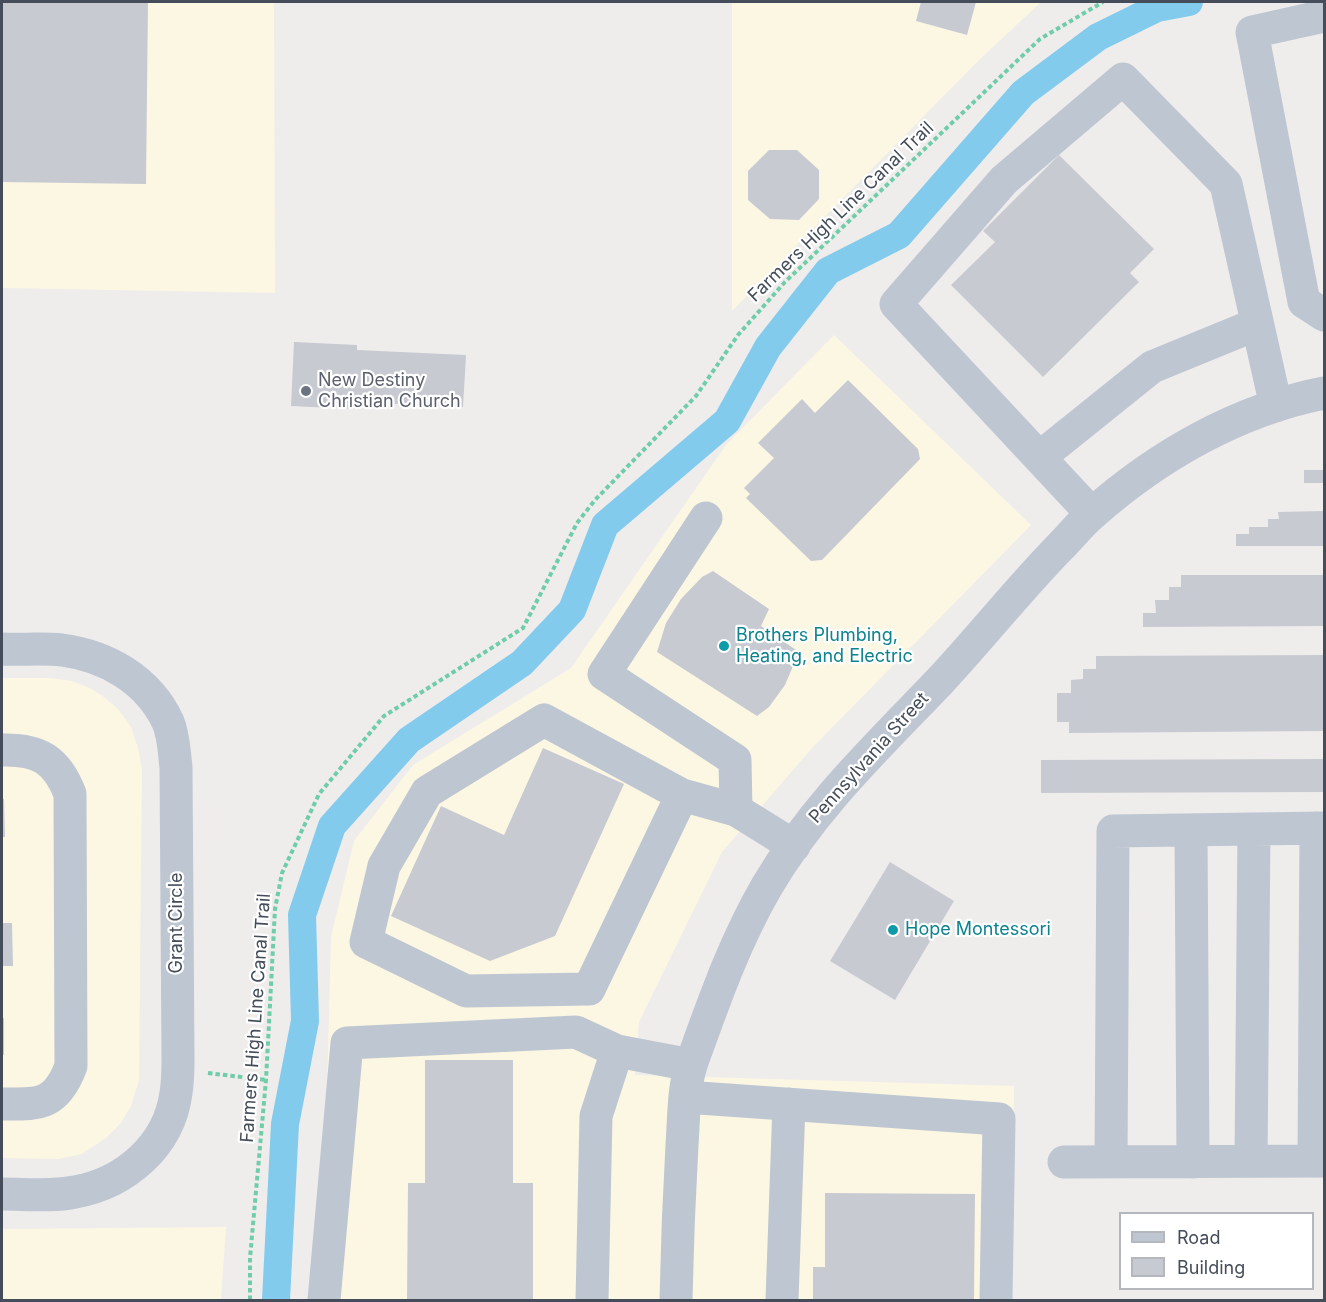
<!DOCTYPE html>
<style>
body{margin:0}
#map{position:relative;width:1326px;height:1302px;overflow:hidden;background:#efecec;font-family:Inter,sans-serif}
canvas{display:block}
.frame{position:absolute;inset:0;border:3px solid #444d59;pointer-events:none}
.legend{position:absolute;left:1119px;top:1212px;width:195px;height:78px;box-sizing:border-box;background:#fff;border:2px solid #b4b8bd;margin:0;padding:8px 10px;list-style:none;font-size:18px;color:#444d59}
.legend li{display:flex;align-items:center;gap:12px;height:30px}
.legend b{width:30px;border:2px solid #b4b8bd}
</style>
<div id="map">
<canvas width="1326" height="1302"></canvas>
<div class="frame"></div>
<ul class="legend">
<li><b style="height:8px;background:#bec6d2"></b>Road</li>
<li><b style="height:16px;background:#c8cad2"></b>Building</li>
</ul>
</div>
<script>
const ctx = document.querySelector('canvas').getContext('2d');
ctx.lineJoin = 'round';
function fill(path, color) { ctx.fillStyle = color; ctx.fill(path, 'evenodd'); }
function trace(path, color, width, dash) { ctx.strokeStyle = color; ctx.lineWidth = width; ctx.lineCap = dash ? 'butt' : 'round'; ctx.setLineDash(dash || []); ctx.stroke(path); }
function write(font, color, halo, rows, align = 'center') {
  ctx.font = font + ' Inter,sans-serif'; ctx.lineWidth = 4.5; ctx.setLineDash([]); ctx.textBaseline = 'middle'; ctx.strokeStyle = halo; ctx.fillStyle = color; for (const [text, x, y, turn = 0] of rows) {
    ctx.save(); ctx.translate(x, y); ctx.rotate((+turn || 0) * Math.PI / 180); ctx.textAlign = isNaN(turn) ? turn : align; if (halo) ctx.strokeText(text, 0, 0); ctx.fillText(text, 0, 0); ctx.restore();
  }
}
fill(new Path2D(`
 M2,2H274L275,293L2,288Z
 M732,2H1041L978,61L732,311Z
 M834,335L1031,525L812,748L722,852L639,1022L635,1075L1014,1086L1012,1300H312L326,1129L331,937L354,841L413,765L571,668L726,445Z
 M2,678H50L72,681L90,688L104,697L119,710L131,727L138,748L142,770L139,1080L131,1106L121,1123L106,1138L82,1154L59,1159L2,1158Z
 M226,1227L221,1300H2V1229Z`), '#fcf7e3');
trace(new Path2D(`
 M276,1300L285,1124L305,1021L302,915L332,826L409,740L522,663L572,610L605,525L727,421L768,347L828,271L899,235L1023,93L1098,37L1157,8L1189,2`), '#83cbed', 28);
fill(new Path2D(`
 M2,2H148L146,184L2,182Z
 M921,2H976L967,35L916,21Z
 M769,150H797L819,170V199L799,220L770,219L748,200V171Z
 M1059,155L1154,249L1130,273L1139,282L1043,377L951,285L995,242L983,231Z
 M294,342L357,345V350L466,355L463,407L354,402V409L291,406Z
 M848,380L918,449L920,459L822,560L811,561L746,498L750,494L744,488L774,458L758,443L802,399L815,413Z
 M1304,470H1324V483H1304Z
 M1324,511V546H1236V534H1249V527H1268V519H1279L1278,512Z
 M713,571L769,609L761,626L799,652L785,685L769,707L757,716L657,652L666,623L681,599L702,577Z
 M1181,575H1324V626L1143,627V613H1156L1155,600H1169V587H1181Z
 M1324,655V731L1069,733V722H1057V693H1071V680L1083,679V669H1096V656Z
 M543,748L624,784L555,936L490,961L391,916L441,806L504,835Z
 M1324,759V792L1041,793V760Z
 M2,799H4L5,837H2Z
 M890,862L954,901L895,1000L830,961Z
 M2,923H12L13,966H2Z
 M2,1018H4V1055H2Z
 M425,1060H513V1183H533V1300H407L408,1183H425Z
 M825,1193L975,1194L974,1300H813V1267H825Z`), '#c8cad2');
trace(new Path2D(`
 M208,1073L266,1080
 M250,1300V1258L266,1080L275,909L282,873L319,794L384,716L523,628L577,523L595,500L696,396L738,335L785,282L1040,39L1103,2`), '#6fcda9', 4, [4.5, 3]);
trace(new Path2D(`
 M1324,16L1252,32L1304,302L1324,315
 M1040,457L1152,367L1257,324
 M1092,514L896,304L1004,180L1123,79L1226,184L1276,406
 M706,518L604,674L735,760L736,810L794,846
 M2,649C21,650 42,648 62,650C106,656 148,679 168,722C174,736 174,752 176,767L178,1057C178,1069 178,1081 176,1093C169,1146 125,1183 75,1192C51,1197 26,1194 2,1194
 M2,750C39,749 57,760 70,794L71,1066C56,1106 39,1104 2,1104
 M682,795L589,989L466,991L366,942L384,866L427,792L544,720L682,795L736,810
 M1191,830L1193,1162
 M685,1097L999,1119L996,1300
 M1251,1161L1254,829
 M1314,1161L1316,828
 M1064,1162L1324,1161
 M1111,1162L1113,831L1324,828
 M324,1300L347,1043L576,1032L617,1051L691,1065
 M592,1300L596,1116L617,1051
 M676,1300C677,1249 679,1197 682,1145C684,1118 683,1088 692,1062C714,1001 734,943 767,886C814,806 877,747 940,681C981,637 1018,590 1060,547C1071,536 1081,523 1093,513C1159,455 1238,410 1324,393
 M782,1300L789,1104`), '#bec6d2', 33);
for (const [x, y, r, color] of [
 [306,391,6,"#6b7280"],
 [724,646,6,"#0f9aa8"],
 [893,930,6,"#0f9aa8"]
]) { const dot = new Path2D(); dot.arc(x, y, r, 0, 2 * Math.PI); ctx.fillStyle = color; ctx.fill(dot); trace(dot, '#fff', 2); }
write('18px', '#444d59', '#fff', [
 ["Farmers High Line Canal Trail",841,212,-44],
 ["Pennsylvania Street",869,758,-48],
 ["Grant Circle",177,923,-90],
 ["Farmers High Line Canal Trail",256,1018,-86]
]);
write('18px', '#5b616d', '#fff', [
 ["New Destiny",318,381],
 ["Christian Church",318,402]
], 'left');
write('18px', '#0d838f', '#fff', [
 ["Brothers Plumbing,",736,636],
 ["Heating, and Electric",736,657],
 ["Hope Montessori",905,930]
], 'left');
</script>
